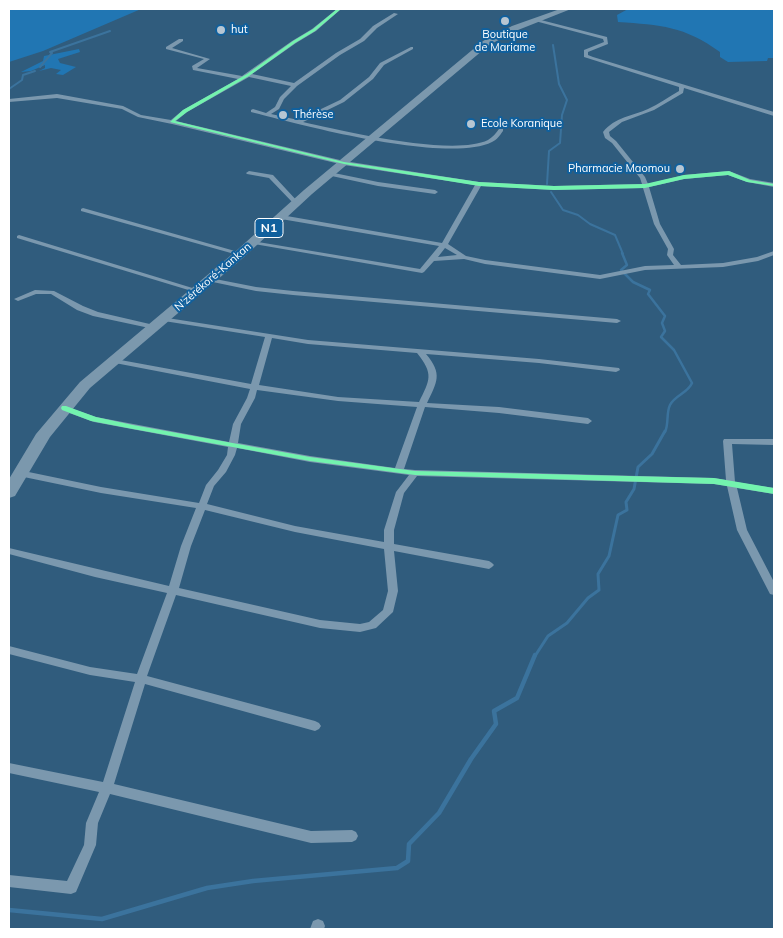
<!DOCTYPE html>
<meta charset="utf-8">
<style>
body{margin:0}
#map{position:relative;width:783px;height:938px;overflow:hidden;background:#305c7d;font-family:Mulish,sans-serif}
canvas{display:block}
.frame{position:absolute;inset:0;border:10px solid #fff;pointer-events:none}
</style>
<div id="map">
<canvas width="783" height="938"></canvas>
<div class="frame"></div>
</div>
<script>
const ctx = document.querySelector('canvas').getContext('2d');
ctx.lineJoin = 'round';
function fill(path, color) { ctx.fillStyle = color; ctx.fill(path, 'evenodd'); }
function trace(path, color, width, dash) { ctx.strokeStyle = color; ctx.lineWidth = width; ctx.lineCap = dash ? 'butt' : 'round'; ctx.setLineDash(dash || []); ctx.stroke(path); }
function write(font, color, halo, rows, align = 'center') {
  ctx.font = font + ' Mulish,sans-serif'; ctx.lineWidth = 4; ctx.setLineDash([]); ctx.textBaseline = 'middle'; ctx.strokeStyle = halo; ctx.fillStyle = color; for (const [text, x, y, turn = 0] of rows) {
    ctx.save(); ctx.translate(x, y); ctx.rotate((+turn || 0) * Math.PI / 180); ctx.textAlign = isNaN(turn) ? turn : align; if (halo) ctx.strokeText(text, 0, 0); ctx.fillText(text, 0, 0); ctx.restore();
  }
}
fill(new Path2D(`
 M9,9H141L43,51L9,62Z
 M628,9H774V58H768L767,61L728,62L720,57V52C684,26 661,25 618,22L617,15Z
 M79,49L80,52L58,59L60,63L76,67L63,75L56,74L61,70L51,68L39,71L45,68V65L31,71L21,72L43,61L44,56Z`), '#2176b3');
trace(new Path2D(`
 M40,67L52,53L50,52L110,31
 M9,89L22,80L23,75L35,71
 M547,184L549,151L560,143L562,115L567,100L559,84L553,45
 M551,192L563,210L578,215L590,224L615,235L623,254`), '#3b739d', 2);
trace(new Path2D(`
 M622,253L627,265L621,270L633,282L650,290L648,294L665,316L662,323L665,331L661,337L674,350L692,383C688,393 675,395 670,405C666,413 669,424 665,432`), '#3b739d', 2.5);
trace(new Path2D(`
 M535,656L548,636L567,623L588,598L599,590L598,574L609,556L618,515L627,510L626,502L634,489L638,467L652,454L665,431`), '#3b739d', 3);
trace(new Path2D(`
 M9,910L102,919L207,888L253,881L397,868L408,861L409,844L439,813L471,759L496,724L494,711L517,698L535,655`), '#3b739d', 4.5);
fill(new Path2D(`
 M337,9H341L316,31L296,43L252,74L294,83L336,53L360,39L373,26L394,13L398,14L377,28L364,41L340,55L297,86L284,99L279,109L271,114L298,120L340,100L369,77L380,63L411,47H413V49L384,65L373,79L344,102L303,122C343,131 453,157 488,140C493,137 496,133 499,129H503V131C500,135 497,140 492,142C447,164 301,125 251,112V110L253,109L266,113L275,107L280,97L291,86L249,77L187,112L176,121L344,161L479,182L554,186L642,184L640,178L612,143L605,138L603,132C615,117 632,116 648,109C659,104 668,97 679,91V87L584,57V50L604,42L603,39L535,21L537,19L607,37L608,44L588,52V55L593,57L774,112V116L684,88L683,93L654,110L622,122L609,132L610,136L616,141L645,177L648,184L684,175L729,171L750,179L774,183V187L747,182L728,175L684,179L649,187L660,224L674,249L673,255L681,265L723,263L757,257L774,251V255L758,261L723,267L645,270L600,279L485,264L464,259L434,261L424,272L422,273L254,244L252,243V241L420,269L439,246L281,219L278,217L281,215L442,243L475,185L344,165L172,124L138,117L122,109L57,98L9,102V99L57,94L123,106L141,115L171,120L183,110L238,79L193,70L192,66L204,59L166,49V47L179,39H183V41L172,48L210,59L197,68L242,76L292,41L312,29ZM481,186L554,190L643,188L654,224L668,249L667,255L674,265L645,266L600,275L485,260L466,256L448,244ZM445,248L457,255L438,257Z
 M249,171L273,175L299,203L294,204L269,178L247,174L246,173Z
 M329,172L378,182L435,190L438,192L435,194L378,186L327,175V173Z
 M83,208L242,253L243,254L240,256L238,255L81,211V209Z
 M19,235L199,290L201,291L199,292H195L17,238V236Z
 M210,278L256,287L293,291L617,319L621,321L617,323L293,295L256,291L208,281L207,280Z
 M35,290L54,291L83,306L98,312L154,325L158,327L154,329L93,316L77,310L51,294H36L18,301L14,299Z
 M161,317L308,340L539,359L619,368L620,370L616,372L539,363L426,354C443,374 437,382 427,403L499,407L588,418L592,421L588,424L499,413L425,407L404,469L415,470L714,478L726,480L723,441L724,439H774V445L732,444L735,482L774,488V494L737,488L747,530L774,582V595L770,594L737,530L727,486L714,484L417,476L404,493L394,530V544L489,561L492,563L494,565L492,567L489,569L394,551L398,591L393,612L376,628L360,632L320,628L176,595L147,676L315,721L319,723L321,726L319,729L315,731L145,684L114,784L311,831L352,830L356,832L358,836L356,840L352,842L311,843L110,794L98,823L96,845L76,892L71,894L9,887V875L67,881L84,845L86,823L99,792L9,773V763L103,782L135,682L90,675L9,654V646L90,667L137,674L167,593L95,577L9,554V548L169,586L181,546L196,508L101,493L19,476L15,473L19,470L101,487L199,503L206,485L218,470L227,455L228,447L94,422L61,410L60,408L64,406L96,417L229,442L233,424L247,398L250,389L115,363L111,361L115,359L251,384L265,337L164,321L160,319ZM272,338L308,344L417,353C434,374 430,380 419,402L338,397L259,385ZM257,390L338,401L417,407L395,468L310,456L238,443L241,424L255,398ZM237,448L310,462L409,475L396,492L384,530V542L295,526L207,504L214,486L226,472L235,455ZM205,510L295,532L384,549L388,591L383,610L369,622L360,624L320,620L179,588L191,546Z
 M318,919L323,921L325,926L324,929H310L313,921Z`), '#7b98ae');
fill(new Path2D(`
 M560,9H571L518,30L489,45L312,194L244,257L90,388L50,437L15,496L9,498V479L36,434L80,382L236,251L304,190L483,41L512,26Z`), '#7b98ad');
fill(new Path2D(`
 M337,9H341L315,31L295,43L249,76L187,112L175,121L344,162L479,182L554,186L645,184L684,175L729,171L750,180L774,184V186L747,182L728,175L684,179L645,188L554,190L479,186L344,164L170,122L183,110L247,74L293,41L313,29Z
 M62,406H66L96,417L133,425L310,457L415,471L714,478L774,488V494L714,484L415,475L310,461L133,429L91,421L62,410L61,408Z`), '#73f3ae');
for (const [x, y, r, color] of [
 [505,21,5,"#b7c6d2"],
 [221,30,5,"#b7c6d2"],
 [283,115,5,"#b7c6d2"],
 [471,124,5,"#b7c6d2"],
 [680,169,5,"#b7c6d2"]
]) { const dot = new Path2D(); dot.arc(x, y, r, 0, 2 * Math.PI); ctx.fillStyle = color; ctx.fill(dot); trace(dot, '#10609d', 2); }
write('11px', '#fff', '#10609d', [
 ["hut",231,30],
 ["Boutique",505,35,"center"],
 ["de Mariame",505,48,"center"],
 ["Thérèse",293,115],
 ["Ecole Koranique",481,124],
 ["Pharmacie Maomou",670,169,"right"]
], 'left');
write('11px', '#fff', '#10609d', [
 ["N'zérékoré-Kankan",213,277,-41]
]);
for (const [x, y, w] of [
 [269,228,28]
]) { const box = new Path2D(); box.roundRect(x - w / 2, y - 9.5, w, 19, 4); ctx.fillStyle = '#10609d'; ctx.fill(box); trace(box, '#fff', 1); }
write('bold 12px', '#fff', null, [
 ["N1",269,228]
]);
</script>
